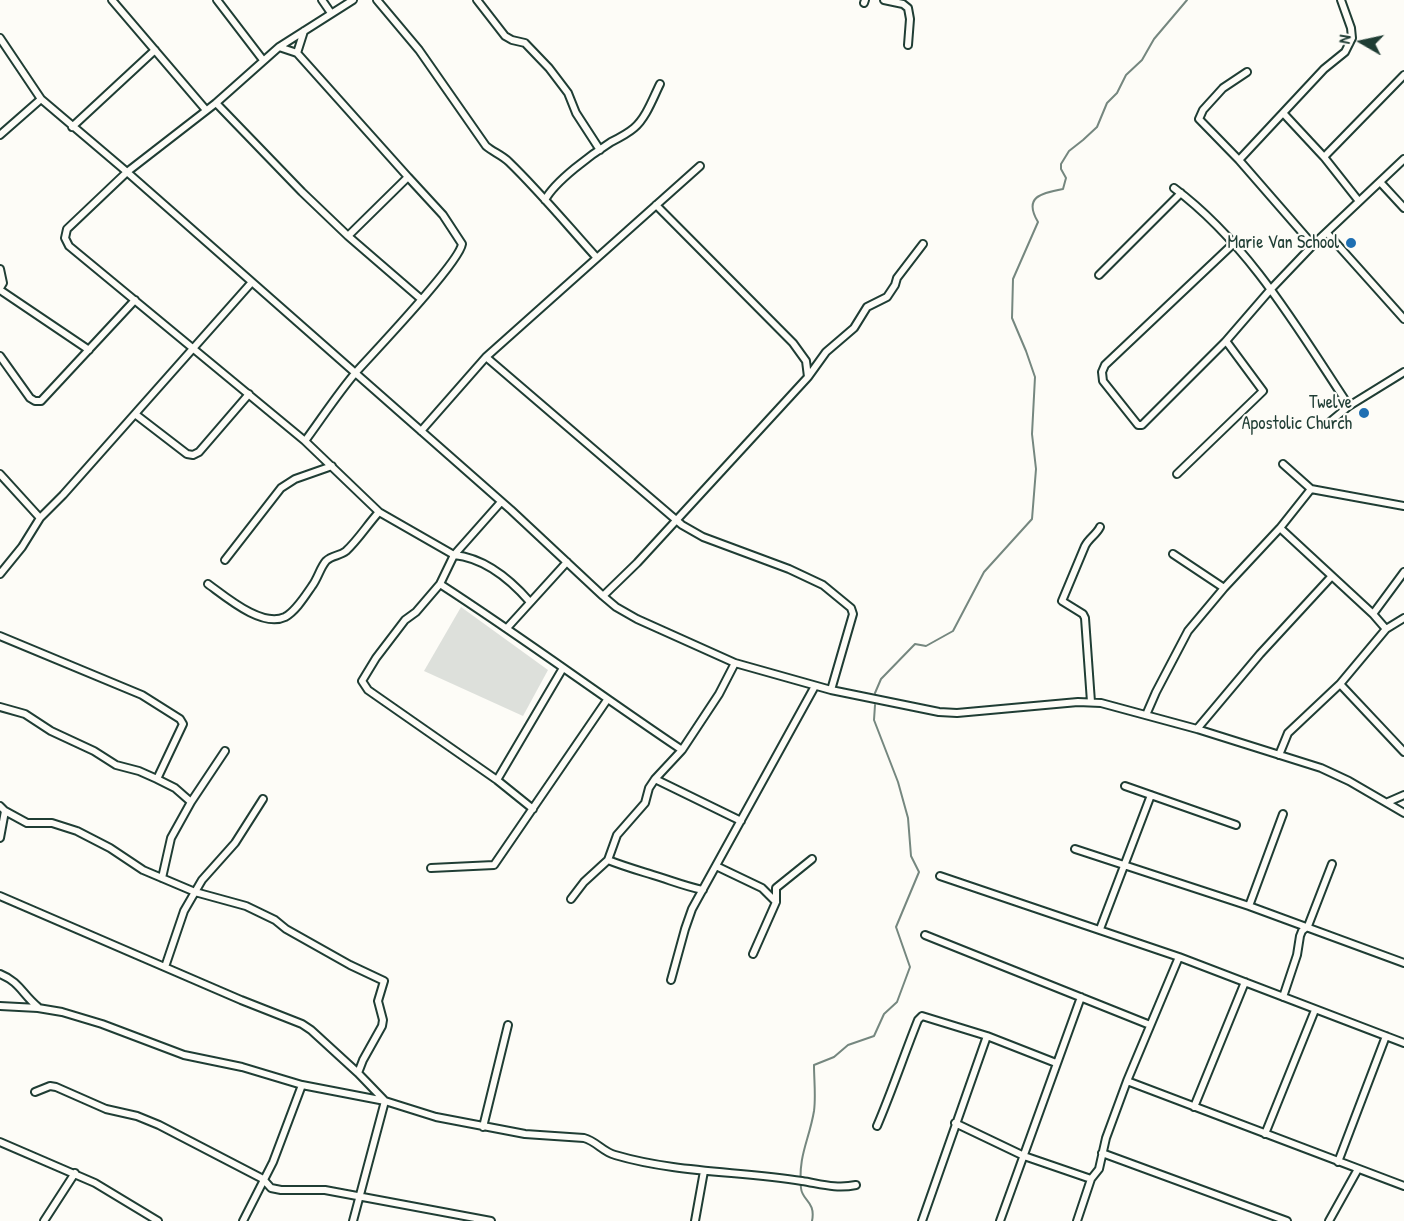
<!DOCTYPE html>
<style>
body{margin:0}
#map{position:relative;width:1404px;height:1221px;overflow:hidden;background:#fdfcf7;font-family:"Patrick Hand",sans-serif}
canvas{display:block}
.north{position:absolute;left:1332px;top:12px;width:60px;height:60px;-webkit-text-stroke:4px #fdfcf7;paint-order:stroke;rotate:279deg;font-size:16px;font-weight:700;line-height:24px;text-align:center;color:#1f3d34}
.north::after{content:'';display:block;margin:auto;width:21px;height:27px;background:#1f3d34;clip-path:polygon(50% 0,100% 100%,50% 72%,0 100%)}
</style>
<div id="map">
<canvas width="1404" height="1221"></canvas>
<div class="north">N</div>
</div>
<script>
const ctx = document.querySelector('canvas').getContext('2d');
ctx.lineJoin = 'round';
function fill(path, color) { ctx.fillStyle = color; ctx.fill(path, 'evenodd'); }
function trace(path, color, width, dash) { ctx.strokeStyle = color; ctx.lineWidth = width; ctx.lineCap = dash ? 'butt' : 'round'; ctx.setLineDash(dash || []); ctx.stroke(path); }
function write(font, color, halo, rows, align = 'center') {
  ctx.font = font + ' "Patrick Hand",sans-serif'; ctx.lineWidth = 4.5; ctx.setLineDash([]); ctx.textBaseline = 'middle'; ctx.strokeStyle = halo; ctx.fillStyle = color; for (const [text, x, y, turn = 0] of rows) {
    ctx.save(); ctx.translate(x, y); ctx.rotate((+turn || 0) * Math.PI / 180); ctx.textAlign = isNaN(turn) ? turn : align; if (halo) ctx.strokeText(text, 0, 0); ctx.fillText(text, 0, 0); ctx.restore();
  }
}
fill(new Path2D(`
 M461,607L548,670L523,716L424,671Z`), '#dde0db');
trace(new Path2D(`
 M875,693L881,679L915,644L926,646L953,631L984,572L1032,519L1036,469L1032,434L1035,377L1026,351L1012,318L1013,279L1038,222C1023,197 1041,193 1063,189L1066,178L1061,169V164L1069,151L1083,140L1097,127L1107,103L1117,93L1126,75L1142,60L1154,39L1187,0
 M812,1221C816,1201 802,1201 801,1188C798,1155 809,1141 814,1111C816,1097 814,1080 814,1065L834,1057L848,1045L874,1036L884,1014L897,1002L910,967L896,927L919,872L911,856L908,818L898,782L874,720L875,705`), '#75877f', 2);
const street = new Path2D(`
 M112,0L206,110
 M217,0L263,60
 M322,0L331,13
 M353,0L279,47L216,103L127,172L67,229L65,238L69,246L305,441L379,512L454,555C485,558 510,579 530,602
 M377,0L419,50L486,146C493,152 502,155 509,162C540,192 568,226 597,258
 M477,0L505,36L512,40L525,43L549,68L568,93L576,113L600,150
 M884,0L903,4L908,8L910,19L908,45
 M864,3L865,0
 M0,38L41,99L127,172L511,510L603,596L616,607L637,619L735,663L831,690L939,712L957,713L1078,702L1101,703L1197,729L1321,768L1349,781L1404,813
 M279,47L297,53L408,177
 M297,53L304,31
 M1247,72L1223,88L1203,110L1199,119L1239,160L1313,245
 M216,103L302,192L348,236L421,299
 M1284,114L1324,157L1358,200
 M72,127L155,50
 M0,135L41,99
 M1324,157L1404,75
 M1239,160L1324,69L1345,52L1352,38L1351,28L1341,0
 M1380,182L1404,208
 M1174,188C1249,244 1298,329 1349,406
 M545,200C555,181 592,154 611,142C619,138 627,134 634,128C646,118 653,98 660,84
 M1327,233L1404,319
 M1233,244L1105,365L1102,372L1103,381L1138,425H1142L1226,341L1271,289L1313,245L1404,159
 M0,269L3,283L0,288
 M1099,275L1181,193
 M0,290L89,350
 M0,356L30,398L35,401H41L135,300
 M486,357L682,525L703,537L789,569L823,585L851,608L853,614L831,690
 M808,377L826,352L854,328L867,307L887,297L895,285L897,278L923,244
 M135,414L187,454L193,455L199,452L249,394
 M1331,421L1349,406L1404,372
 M421,431L486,357L700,166
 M305,441C322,418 338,393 357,371C375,351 459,263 462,244L443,215L408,177L348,236
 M1283,464L1311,489L1404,506
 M0,474L40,518
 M1177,474L1263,391L1226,341
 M501,502L454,555L440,584L416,612L405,620L376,658L362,681L368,690L497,780L533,809
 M1173,554L1224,588
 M225,560L281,488L295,479L332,466
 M0,574L22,547L40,518L63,495L252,282
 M208,584C226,597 262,628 285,617C296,611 305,596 312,586C318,578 320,568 326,561C332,555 340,556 346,551C358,540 368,524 379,512
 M440,584C522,637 600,695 682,750
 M603,596L637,563L808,377L806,361L793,343L656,205
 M1373,614L1404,572
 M507,628L567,562
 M1386,629L1404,618
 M0,636L142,695L180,719L183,724L157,779L175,788L191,802L171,838L162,878
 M1340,684L1404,752
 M1091,702L1085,618L1083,614L1062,601L1085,546C1089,538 1096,535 1100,527
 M0,707L25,714L51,731L94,751L116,765L139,771L157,779
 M1146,715L1156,692L1188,631L1224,588L1280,528L1311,489
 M1197,729L1260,654L1331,577
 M1279,755L1288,733L1340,684L1386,629L1373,614L1280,528
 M655,779L741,821
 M497,780L563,668
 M1125,786L1236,825
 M263,799L235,843L202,880L195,892L246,906L275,920L286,929L350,965L384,981L378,1001L383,1020L382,1026L363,1060L358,1073
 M191,802L225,751
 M1388,802L1404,795
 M0,806L5,811L0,838
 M5,811L27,823H52L77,831L110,848L143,870L195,892L184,911L165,967
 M1075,849L1249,906L1404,963
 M608,860C623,866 637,870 653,875C670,880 684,886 703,890
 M716,866L762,888L776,902
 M431,868L494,865L607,700
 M940,876L1179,957L1404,1043
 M0,896L241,1000L302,1024L311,1030L358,1073L385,1101L353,1221
 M571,899L584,882L608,860L617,835L645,803L649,788L655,779L682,750L719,694L735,663
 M1249,906L1283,814
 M1100,929L1151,795
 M925,935L1150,1025
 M753,954L776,902V888L812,859
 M0,974C20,982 22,994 38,1007
 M671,980L685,929L692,909L815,686
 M1283,997L1297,955L1300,936L1302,931L1308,926L1332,864
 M0,1006L38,1008L62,1012L102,1024L184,1055L242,1067L302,1085L385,1101L436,1117L525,1134L584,1138C596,1141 603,1152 615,1155C676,1173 740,1171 802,1181C821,1184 836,1189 856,1185
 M1127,1081L1404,1186
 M35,1092L50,1086L56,1087L106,1109L137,1116L159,1125L263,1179L271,1188L281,1190H325L491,1221
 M1194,1107L1245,982
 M955,1123L1024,1156L1091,1179
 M877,1126C892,1091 904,1055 918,1020L922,1016L987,1036L1056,1063
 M483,1127L508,1025
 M1265,1134L1315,1010
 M0,1142L95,1183L158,1221
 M1102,1153L1287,1221
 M1338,1162L1386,1036
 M44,1221L75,1173
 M243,1221L273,1162L302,1085
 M695,1221L704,1171
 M922,1221L987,1036
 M1000,1221L1081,997
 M1077,1221L1091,1179L1099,1169L1106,1138L1127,1081L1179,957
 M1329,1221L1358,1169`);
trace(street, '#1f3d34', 10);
trace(street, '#fdfcf7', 6);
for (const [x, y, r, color] of [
 [1351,243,6,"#1f6fb2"],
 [1364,413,6,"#1f6fb2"]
]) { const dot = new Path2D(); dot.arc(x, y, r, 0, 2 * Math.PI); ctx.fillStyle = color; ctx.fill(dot); trace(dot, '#fdfcf7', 2); }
write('18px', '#1f3d34', '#fdfcf7', [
 ["Marie Van School",1339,243],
 ["Twelve",1352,403],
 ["Apostolic Church",1352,424]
], 'right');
</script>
